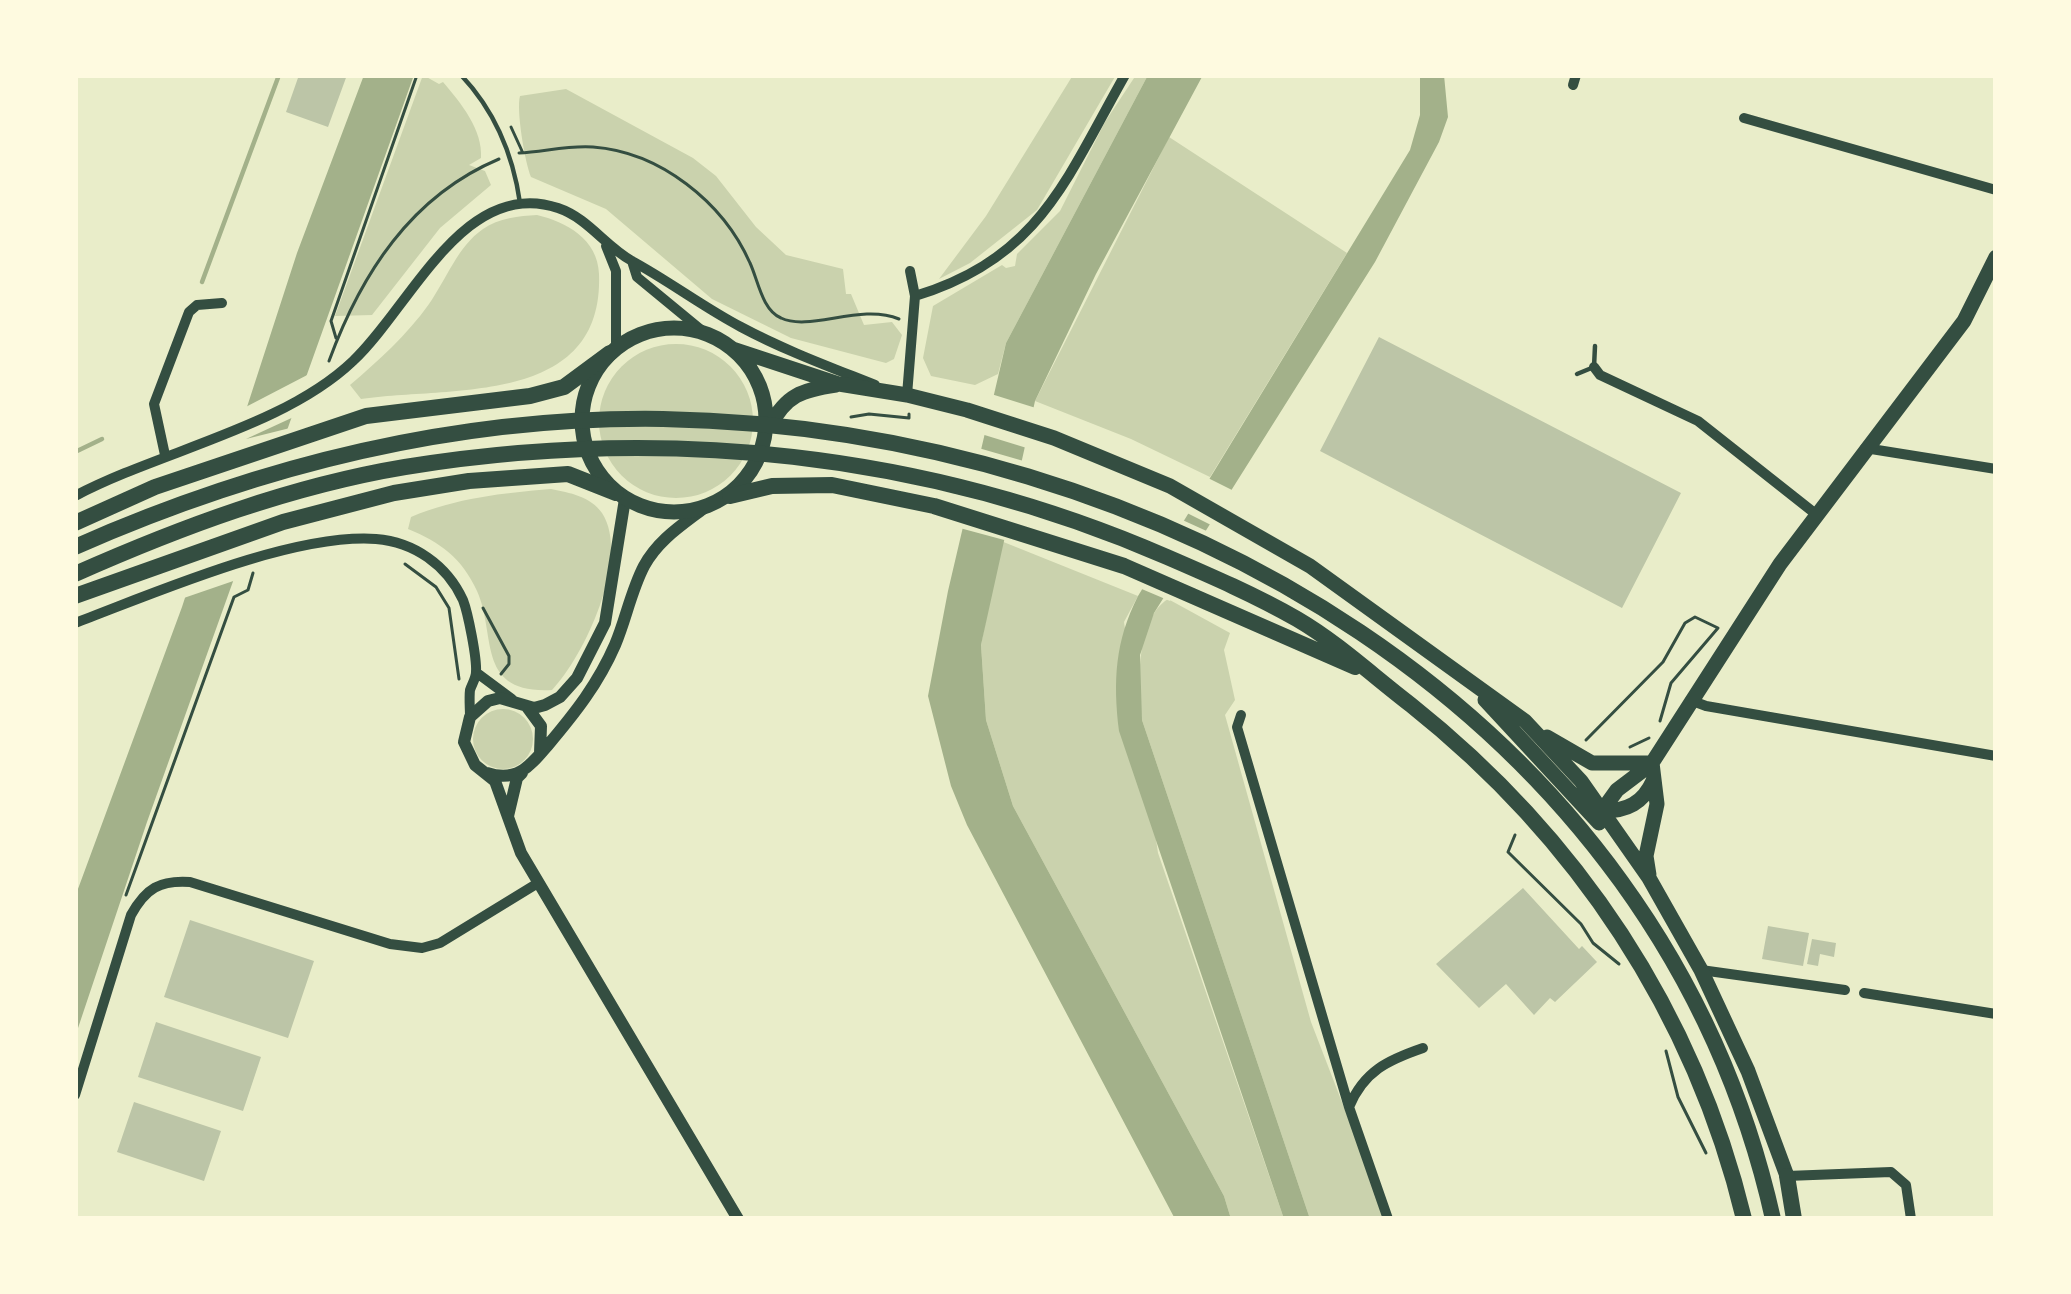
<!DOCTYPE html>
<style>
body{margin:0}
#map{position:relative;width:2071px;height:1294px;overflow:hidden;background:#e9edc9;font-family:"Exo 2",sans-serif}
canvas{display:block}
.frame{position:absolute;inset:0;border:78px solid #fefae0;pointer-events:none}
</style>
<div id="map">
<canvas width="2071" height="1294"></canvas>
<div class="frame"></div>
</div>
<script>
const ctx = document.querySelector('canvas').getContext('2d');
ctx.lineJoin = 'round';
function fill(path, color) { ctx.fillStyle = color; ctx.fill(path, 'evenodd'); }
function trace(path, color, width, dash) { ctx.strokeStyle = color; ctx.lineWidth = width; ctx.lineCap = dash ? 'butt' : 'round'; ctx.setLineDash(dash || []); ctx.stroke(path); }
fill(new Path2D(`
 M423,75L439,84L443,82C461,103 483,130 481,158L469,165L485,171L491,185L440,228L372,315L335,316Z
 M1073,75H1116L1037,210L970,263L939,279L986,216Z
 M1136,75H1148L1006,343L998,374L975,385L931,376L923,358L933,306L1002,265L1006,268L1015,266L1017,254L1060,211L1105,122Z
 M566,89L693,158L716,176L756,227L786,255L843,269L846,294H851L864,325L892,322L902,335L894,359L886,363L791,338L712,299L606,209L531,177C525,163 516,110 520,96Z
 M1169,137L1347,253L1210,477L1131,439L1035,401Z
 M537,215C566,222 598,239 599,274C604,407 450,386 361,399L350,385C378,361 407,335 429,304C446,280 458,246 483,229C499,218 519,216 537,215Z
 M599 421a77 77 0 1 1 154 0a77 77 0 1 1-154 0Z
 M551,489C570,493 590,496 602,513C631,557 584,657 552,690C475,694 497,635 477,591C462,558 440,542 408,529L411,517C456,498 503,493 551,489Z
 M1001,541L1138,596L1124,622L1158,853L1284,1219H1231L1224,1196L1013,806L986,720L981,645Z
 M1168,599L1230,633L1224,650L1235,700L1225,715L1311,1022L1365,1162L1383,1219H1310L1142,720C1138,686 1135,620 1168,599Z
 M473 739a30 30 0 1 1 60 0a30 30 0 1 1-60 0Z`), '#cad2ad');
fill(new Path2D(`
 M364,75H414L147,822L75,1037V897L182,607L297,253Z
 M1148,75H1203L1096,274L1035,401L981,645L986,720L1013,806L1224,1196L1231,1219H1175L967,825L951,786L928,696L948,591L1006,343Z
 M1420,75H1444L1448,117L1439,142L1375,262L1154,613L1140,655L1142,720L1310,1219H1284L1119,731C1113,681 1115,641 1138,596L1410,150L1420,115Z`), '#a3b18a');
fill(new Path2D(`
 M313,372L298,415L246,439L294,427L242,578L178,600L238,411Z
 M988,393L1039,409L1030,449L978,433Z
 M975,447L1027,462L1008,541L956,527Z
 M1204,476L1236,492L1215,527L1183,511Z
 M1178,518L1211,533L1170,601L1137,587Z`), '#e9edc9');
trace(new Path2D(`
 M202,282L279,75
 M75,452L102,439`), '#a3b18a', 4.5);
fill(new Path2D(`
 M299,75H347L328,127L286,112Z
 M1379,337L1681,493L1622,608L1320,451Z
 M1523,888L1579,949L1582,946L1597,962L1555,1002L1550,998L1534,1015L1506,984L1479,1008L1436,964Z
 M190,920L314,961L288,1038L164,997Z
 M1768,926L1809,933L1803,966L1762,959Z
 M1812,939L1836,943L1834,957L1820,954L1818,966L1807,964Z
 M156,1022L261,1057L243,1111L138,1077Z
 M134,1102L221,1131L204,1181L117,1152Z`), '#bcc5a7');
trace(new Path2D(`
 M511,127L522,151
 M519,153C543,152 568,145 593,147C660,152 723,202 750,263C758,280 762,310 781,318C810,332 860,303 899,319
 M336,338L331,321L417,75
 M329,361C361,274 411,196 499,159
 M851,417L869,414L909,418V414
 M405,564L436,587L449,608L459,679
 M483,608L509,656V664L501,674
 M1586,740L1663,662L1685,623L1695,617L1718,628L1671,683L1660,721
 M1630,747L1649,738
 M1515,835L1508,852L1581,924L1593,943L1619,964
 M126,895L234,597L248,590L253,573
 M1666,1051L1678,1097L1706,1153`), '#344e41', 3);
trace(new Path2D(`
 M461,75C495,111 513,154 520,203
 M1577,374L1594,367L1595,346`), '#344e41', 4.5);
trace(new Path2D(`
 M1573,85L1576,75
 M1744,118L1996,190
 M606,246L616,271V348
 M632,261L637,277L705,333
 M915,296C1040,258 1066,179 1125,75
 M1594,367L1600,375L1698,421L1817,515
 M907,395L915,296L910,271
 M1865,448L1996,469
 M165,455L154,404L189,312L197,305L222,303
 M75,496C160,451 284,427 353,361C410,308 464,176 558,208C588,218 605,246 632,261C669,281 703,307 741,327C784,350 830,367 875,385
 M75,623C155,593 292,533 376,539C414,542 447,565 463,600C468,613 477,658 476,672C476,678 472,684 470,690C469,698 470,708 470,717
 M477,673L512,699
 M1690,700L1706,706L1996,756
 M1241,715L1237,727L1349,1107L1388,1219
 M1701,970L1845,990
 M1864,993L1996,1014
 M75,1095L131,915C146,888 160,880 190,882L390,944L422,948L440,943L538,883
 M1349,1107C1364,1071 1388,1060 1423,1048
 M1787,1176L1891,1172L1906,1185L1911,1219`), '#344e41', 10);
trace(new Path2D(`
 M625,499L605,623L577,678L560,697L545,705L534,708L500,698L488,701L470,717L464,742L475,765L495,781L521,853L738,1219
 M527,707L541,726L540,753
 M487,773C517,783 530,766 548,745C575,713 598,684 615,645C626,619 631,591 644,566C658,540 682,525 704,508
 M508,816L517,778L522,773`), '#344e41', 12);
trace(new Path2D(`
 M582 420a92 92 0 1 1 184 0a92 92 0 1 1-184 0Z
 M733,349L839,384L907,395L967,410L1054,438L1170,486L1310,566L1525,721L1581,781L1649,878L1701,970L1748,1071L1787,1176
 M770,426C786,395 802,390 836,385
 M1485,700L1599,823
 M1547,737L1592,763H1652
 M1603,811C1627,811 1643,803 1653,781
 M1599,815L1617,790L1650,765
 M1649,875L1646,856L1657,804L1652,763L1780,564L1964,321L1996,257`), '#344e41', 15);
trace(new Path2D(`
 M730,496L772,486L832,485L934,506L1124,566L1355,667
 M75,523L155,487L366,416L530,396L564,387L610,353
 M75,547C261,465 458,416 663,419C1155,428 1660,712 1773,1219
 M75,574C181,527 291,486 405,467C665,425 926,452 1167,557C1211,576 1255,595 1297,619C1338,643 1373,676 1411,705C1577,837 1694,1012 1744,1219
 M75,596L283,522L394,493L469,481L568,474L616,493
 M1787,1176L1794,1219`), '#344e41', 16);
</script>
